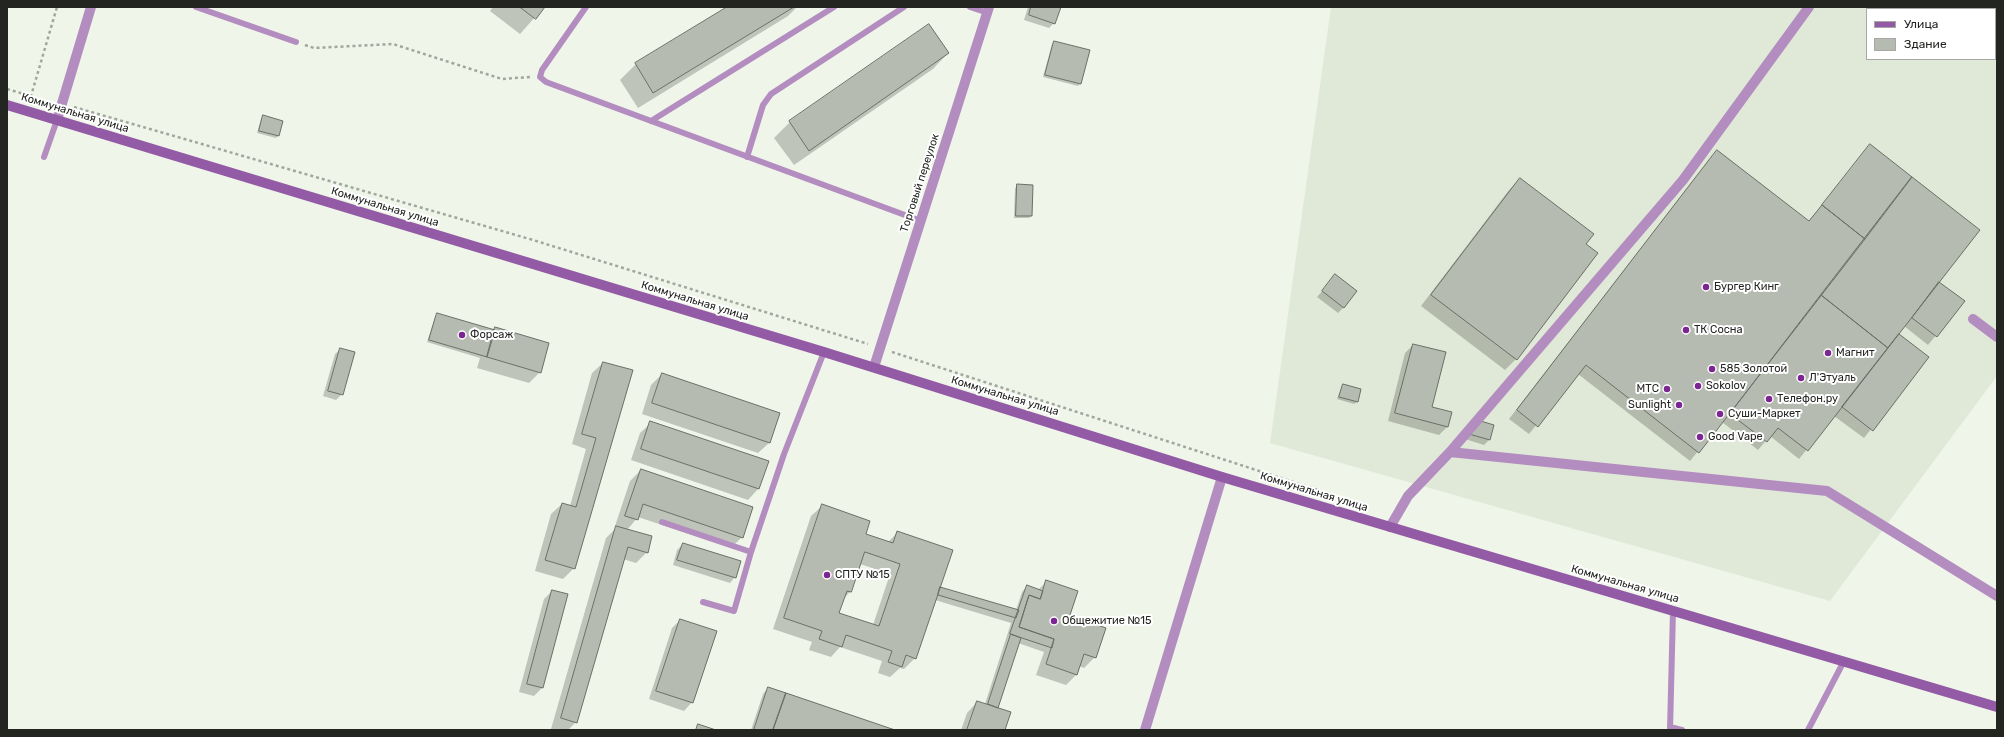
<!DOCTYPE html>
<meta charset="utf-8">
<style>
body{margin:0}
#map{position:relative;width:2004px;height:737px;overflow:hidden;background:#eff5e9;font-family:Rubik,sans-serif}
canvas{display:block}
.frame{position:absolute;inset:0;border:8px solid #232521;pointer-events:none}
.legend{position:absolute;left:1866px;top:8px;width:130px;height:52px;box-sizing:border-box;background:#fff;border:1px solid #a7a8a6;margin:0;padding:5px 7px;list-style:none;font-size:12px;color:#232521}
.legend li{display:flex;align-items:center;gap:8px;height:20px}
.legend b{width:20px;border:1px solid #a7a8a6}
</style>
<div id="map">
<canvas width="2004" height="737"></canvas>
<div class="frame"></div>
<ul class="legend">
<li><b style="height:5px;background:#935aa5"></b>Улица</li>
<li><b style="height:11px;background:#b5bbb0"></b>Здание</li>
</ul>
</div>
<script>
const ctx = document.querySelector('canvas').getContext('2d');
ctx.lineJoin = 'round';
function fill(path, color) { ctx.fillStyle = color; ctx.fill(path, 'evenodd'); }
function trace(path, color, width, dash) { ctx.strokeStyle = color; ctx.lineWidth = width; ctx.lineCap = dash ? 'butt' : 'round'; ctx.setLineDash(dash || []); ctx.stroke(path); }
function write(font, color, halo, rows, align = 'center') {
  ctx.font = font + ' Rubik,sans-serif'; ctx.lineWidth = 4; ctx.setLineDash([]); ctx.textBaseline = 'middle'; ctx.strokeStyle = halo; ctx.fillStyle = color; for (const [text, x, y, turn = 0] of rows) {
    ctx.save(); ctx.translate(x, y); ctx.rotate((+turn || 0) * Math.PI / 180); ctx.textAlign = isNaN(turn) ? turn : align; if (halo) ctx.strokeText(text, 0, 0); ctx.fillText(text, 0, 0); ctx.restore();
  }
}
fill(new Path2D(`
 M1331,7H1997V376L1830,601L1270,443ZM1867,9H1995V59H1867Z`), '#e0e9d7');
fill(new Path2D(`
 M493,7H544L520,34L490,11Z
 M729,7H797L788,16L638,108L620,80L636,64Z
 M1028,7H1060L1054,23L1049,28L1024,20Z
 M929,25L948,53L933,69L794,165L774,138L790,122Z
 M1054,42L1080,84L1078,86L1043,77L1052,44Z
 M263,116L278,136L276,138L257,133L261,119Z
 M1870,146L1938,282L1963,302L1928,345L1904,326L1898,334L1928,357L1864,438L1834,416L1799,459L1770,436L1758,450L1722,422L1690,461L1578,374L1529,434L1509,419L1709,160L1717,152L1808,222Z
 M1520,179L1585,244L1516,359L1505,370L1421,306L1509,190Z
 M1018,185L1031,216L1029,218H1014L1015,188Z
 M1335,276L1344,307L1338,313L1317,297Z
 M437,315L540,372L529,383L477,368L480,358L427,342L435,317Z
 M1413,345L1430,408L1447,427L1439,435L1388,421L1405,353Z
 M341,349L342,394L336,400L323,396L335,354Z
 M603,363L631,371L574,568L563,579L535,571L551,514L562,504L570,506L586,449L572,444L592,373Z
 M662,374L769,443L758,453L642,414L651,385Z
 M1343,385L1357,402L1354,404L1337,399Z
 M1474,420L1489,440L1484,445L1465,439Z
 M651,423L768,462L758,489L748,500L631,460L640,433Z
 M641,470L742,537L731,548L638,517L627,530L647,552L636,563L623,559L576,722L568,730L551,729L606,538L617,527L615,526L630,481Z
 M822,506L865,534L888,542L898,532L938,591L1016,610L1022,592L1027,586L1038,590L1047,581L1095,657L1084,668L1079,666L1077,674L1066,685L1036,675L1044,652L1018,643L996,708L1004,730H961L967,713L977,702L985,704L1011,623L935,600L915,658L904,669L900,668L890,677L878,673L882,661L840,647L831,657L809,650L812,642L773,629L811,516ZM860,564L890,574L873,625L838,614L843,599L850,592ZM989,704L995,706V708L988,706Z
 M683,544L735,577L730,583L673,565L677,550Z
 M552,591L542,688L534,696L519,692L544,599Z
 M680,620L692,702L684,711L649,699L672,628Z
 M768,688L892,730H751L763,694Z`), '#0003');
const building = new Path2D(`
 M520,7H545L536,19Z
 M727,7H794L653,93L635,63Z
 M1031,7H1061L1055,24L1029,15Z
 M929,24L949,53L809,151L789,121Z
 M1054,41L1090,50L1081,84L1045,75Z
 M263,115L283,121L279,136L259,131Z
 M1870,144L1912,177L1865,239L1822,205Z
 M1717,150L1809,221L1822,205L1865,239L1699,453L1586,365L1538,427L1517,410Z
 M1912,177L1980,230L1888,348L1821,295Z
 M1520,178L1594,234L1586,244L1598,253L1517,360L1431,295Z
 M1017,184L1033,185L1032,216H1016Z
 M1335,274L1357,291L1344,308L1322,291Z
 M1939,282L1965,301L1937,337L1912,318Z
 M1821,295L1888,348L1808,451L1778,428L1767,442L1730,414Z
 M437,313L495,330L487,357L429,340Z
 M495,327L549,343L541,373L487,357Z
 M1899,334L1929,357L1873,431L1842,407Z
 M1413,344L1446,352L1432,407L1452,412L1448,427L1395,413Z
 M340,348L355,352L343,395L328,391Z
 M603,362L633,370L575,569L545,560L562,503L576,507L596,438L582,434Z
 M662,373L780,413L770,443L652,403Z
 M1343,384L1361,389L1358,402L1339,397Z
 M1474,419L1494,425L1490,440L1469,434Z
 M650,421L769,461L759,489L641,449Z
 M641,469L753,507L743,538L643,504L638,520L625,516Z
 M822,504L870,521L866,534L893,543L897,531L953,550L916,659L906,655L902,667L888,662L892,651L846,635L842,647L819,639L822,631L784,618ZM865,552L900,564L879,626L839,613L847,591L851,592Z
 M616,526L652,536L648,553L628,547L577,723L561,718Z
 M683,543L741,561L736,578L677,560Z
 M1046,580L1078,591L1070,615L1106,628L1096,658L1084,654L1077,675L1046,664L1054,639L1019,627L1029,595L1040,599Z
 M1027,585L1043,591L1040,599L1029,595L1019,627L1054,639L1052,648L1010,634Z
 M940,587L1019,610L1016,618L938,595Z
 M552,590L568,594L543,688L527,684Z
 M680,619L717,631L693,703L656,691Z
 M1011,634L1021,638L998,708L988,704Z
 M768,687L786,693L773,730H754Z
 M786,693L895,730H773Z
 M977,701L1011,712L1005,730H967Z
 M698,724L716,730H696Z`);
fill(building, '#b5bbb0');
trace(building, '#6b7066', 1);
trace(new Path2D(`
 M305,45L314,48L393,44L502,79L530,77
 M7,89L31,96L57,7
 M74,107L533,240L868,344
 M892,352L1324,492`), '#a2a79e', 2.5, [3, 3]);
trace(new Path2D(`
 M196,7L296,42
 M586,7L542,70L540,77L546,82L921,221
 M970,7L988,13
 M651,121L834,7
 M44,157L57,120
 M747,157L763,105L771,94L904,7
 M662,522L751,552
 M703,602L734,611L751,552L784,454L824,352
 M1670,727L1682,730
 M1670,730L1673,611
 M1808,730L1844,661`), '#b48dc0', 6);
trace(new Path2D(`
 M57,120L91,7
 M1973,319L1997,337
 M874,367L989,7
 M1450,452L1827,491L1997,596
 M1390,527L1408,496L1450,452L1683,180L1809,7
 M1145,730L1222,477`), '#b48dc0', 10);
trace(new Path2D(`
 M7,105L824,352L1222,477L1997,707`), '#935aa5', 10);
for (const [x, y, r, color] of [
 [1706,287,4,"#7c2694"],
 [1686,330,4,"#7c2694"],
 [462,335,4,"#7c2694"],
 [1828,353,4,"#7c2694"],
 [1712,369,4,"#7c2694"],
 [1801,378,4,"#7c2694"],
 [1698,386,4,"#7c2694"],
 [1667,389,4,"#7c2694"],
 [1769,399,4,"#7c2694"],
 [1679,405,4,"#7c2694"],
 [1720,414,4,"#7c2694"],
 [1700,437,4,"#7c2694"],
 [827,575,4,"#7c2694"],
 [1054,621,4,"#7c2694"]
]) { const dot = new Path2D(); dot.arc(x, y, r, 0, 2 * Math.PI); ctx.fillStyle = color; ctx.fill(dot); trace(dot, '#fff', 1.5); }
write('11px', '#232521', '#fff', [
 ["Коммунальная улица",75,113,17],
 ["Торговый переулок",920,183,-72],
 ["Коммунальная улица",385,207,17],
 ["Коммунальная улица",695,301,17],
 ["Коммунальная улица",1005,396,17],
 ["Коммунальная улица",1314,492,17],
 ["Коммунальная улица",1625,584,16]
]);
write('11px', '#232521', '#fff', [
 ["Бургер Кинг",1714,287],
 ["ТК Сосна",1694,330],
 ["Форсаж",470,335],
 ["Магнит",1836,353],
 ["585 Золотой",1720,369],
 ["Л'Этуаль",1809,378],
 ["Sokolov",1706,386],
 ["МТС",1659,389,"right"],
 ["Телефон.ру",1777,399],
 ["Sunlight",1671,405,"right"],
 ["Суши-Маркет",1728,414],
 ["Good Vape",1708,437],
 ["СПТУ №15",835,575],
 ["Общежитие №15",1062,621]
], 'left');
</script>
